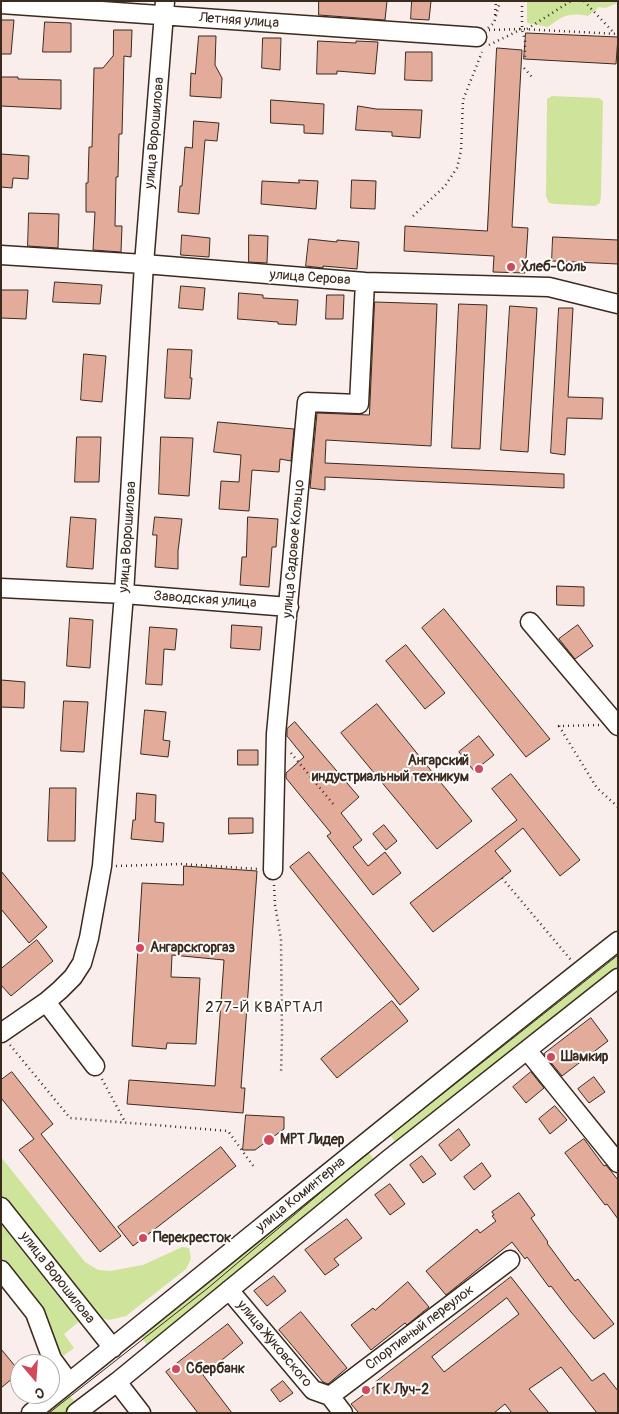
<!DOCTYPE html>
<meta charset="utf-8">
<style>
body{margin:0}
#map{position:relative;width:619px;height:1414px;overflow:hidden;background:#f9eeeb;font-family:Pangolin,sans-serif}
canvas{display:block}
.frame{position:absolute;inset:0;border:2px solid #3b2a1e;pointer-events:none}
.north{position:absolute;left:10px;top:1354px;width:50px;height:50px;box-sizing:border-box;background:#fff;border:1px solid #b1aaa5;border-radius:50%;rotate:162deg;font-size:14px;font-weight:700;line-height:20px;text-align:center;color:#3b2a1e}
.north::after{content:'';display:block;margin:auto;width:18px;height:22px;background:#d1495b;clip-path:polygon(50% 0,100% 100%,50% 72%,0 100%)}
</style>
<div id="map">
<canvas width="619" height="1414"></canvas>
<div class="frame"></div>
<div class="north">С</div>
</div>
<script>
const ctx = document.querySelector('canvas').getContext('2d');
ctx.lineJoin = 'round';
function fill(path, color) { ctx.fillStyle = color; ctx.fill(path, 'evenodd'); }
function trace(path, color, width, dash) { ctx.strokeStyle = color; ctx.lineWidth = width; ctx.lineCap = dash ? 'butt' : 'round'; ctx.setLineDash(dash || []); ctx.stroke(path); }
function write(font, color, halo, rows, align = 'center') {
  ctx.font = font + ' Pangolin,sans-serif'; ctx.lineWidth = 4; ctx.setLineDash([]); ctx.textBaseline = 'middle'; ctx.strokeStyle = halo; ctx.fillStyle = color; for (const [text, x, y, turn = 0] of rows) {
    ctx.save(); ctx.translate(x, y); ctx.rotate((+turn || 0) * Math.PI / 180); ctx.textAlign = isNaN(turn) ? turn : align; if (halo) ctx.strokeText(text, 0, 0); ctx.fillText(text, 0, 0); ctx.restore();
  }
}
fill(new Path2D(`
 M527,1H618V3L605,8L599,7L588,16C569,12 562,16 548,27L527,23Z
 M552,96L599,98L603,101L601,194L600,203L595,206L555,204L549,203L546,196L547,105V99Z
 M618,947V968L398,1145L388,1133Z
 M366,1149L376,1162L148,1346L139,1334Z
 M1,1157L85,1262L98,1270L110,1271L143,1265L182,1247L189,1248L191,1259L186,1269L126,1316L109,1320L101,1318L1,1195Z
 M1,1217L81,1320L64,1334L74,1348L63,1356L51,1339L43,1309L1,1257Z
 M67,1392L77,1404L65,1413H41Z`), '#cde49a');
const building = new Path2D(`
 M319,1H387L385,20L319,15Z
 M412,1H431L429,20L411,19Z
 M1,20H14L11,54H1Z
 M45,22L71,23V52H43Z
 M114,30H132L131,57L124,56L122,134H119L118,177H116L115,226H122L121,252L93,250L95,212H86V183H88L89,147H92L94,68H103L113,56Z
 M526,33L618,37L616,64L524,59Z
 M199,36H216L215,65L222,78L221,98L190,96L191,73L195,74Z
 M263,38H281L280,70L262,68Z
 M318,41L356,43V41L378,42L375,74L337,71V74H317Z
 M497,48L522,50L512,227L528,228L525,273L493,272L494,256L404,251L405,226L487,231Z
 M406,52H432V81L405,80Z
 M1,77H18V79L61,80V109L1,106Z
 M271,100L324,104L323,134L304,133V125L271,123Z
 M358,106L376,109L422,110L420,138L392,136V132L356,130Z
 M194,121L219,123L217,141L205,140L199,214L178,212L180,186H182L185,147L192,148Z
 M1,154L29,156L28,179L13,178L12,188L1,187Z
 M299,180L318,181L316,209L261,204L262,181L299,183Z
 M352,180L376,181L375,209L351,208Z
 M29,213L59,214L58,248L28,246Z
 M182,235L210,238L209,257L181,255Z
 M249,235L268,236L267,263L249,262Z
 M553,237L618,240V264L552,261Z
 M309,239L337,242V240L359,242L357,269L323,266V268L306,266Z
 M55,282L102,285L100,304L53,302Z
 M181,286L205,288L203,310L179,308Z
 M1,290H28L26,319L1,318Z
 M239,293L263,295V298L298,300L296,325L278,324V322L238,319Z
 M327,295H344L343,319H326Z
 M375,302L437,304L431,446L326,440L325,463L564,474V488L325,477V490L310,488L317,413L369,415Z
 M459,304L487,305L480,449L452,448Z
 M510,306L537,308L528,452L501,450Z
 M559,308H573L568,397L603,398L602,419L567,418L565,455L551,453Z
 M168,349L192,350L190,378H192L190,399L165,398Z
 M84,354L106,356L102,402L81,400Z
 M218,422L294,429L291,461L280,459L279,472L252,470L249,511L219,509L221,481L239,482L241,455L214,452Z
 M77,437H101L99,482H75Z
 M161,437L193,438L189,496L159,494Z
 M71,517L96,519L93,569L67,567Z
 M155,517L182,519L178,551V569L155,567L157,535H153Z
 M248,517L278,519L276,547H272L269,587L240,585L242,557H246Z
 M557,586L584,587V606L557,605Z
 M444,609L550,739L526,757L422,628Z
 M70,618L93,620L90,668L67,666Z
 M232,625L262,627L260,650L231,648Z
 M578,625L593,646L575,659L559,639Z
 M150,627L177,629L175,650L164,649L162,685L146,684Z
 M406,645L445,693L425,709L386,661Z
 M1,680L25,682L24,708L1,707Z
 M64,701L88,702L84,752L61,751Z
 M377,704L472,821L437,849L341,733Z
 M145,710L166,712L163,740L170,741L168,757L141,754Z
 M295,722L359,797L341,813L362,840L353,847L368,866L385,852L401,873L373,895L327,836L331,833L286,778V773L304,757L287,736V729Z
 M479,736L494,755L474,771L459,752Z
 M238,750H258V765H238Z
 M511,774L580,860L560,876L523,828L495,851L511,871L433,932L410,903L517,820L492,789Z
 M50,788H76L75,841H48Z
 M137,793L156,795L155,822L164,823L163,842L131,839L133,820H135Z
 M229,818H253V833L229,834Z
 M384,825L397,841L386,850L373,834Z
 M309,852L419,989L400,1005L290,867Z
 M184,866L257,871L241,1088H245L243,1113L127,1104L129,1080L215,1086L224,960L172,955L171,977L200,978L196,1044L167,1043L166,1049L132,1046L142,883L183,885Z
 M1,871L47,927L29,943L1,909Z
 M37,940L53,961L11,996L1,985V969Z
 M392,1001L408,1021L337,1078L321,1059Z
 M591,1018L608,1041L562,1076L544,1054Z
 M12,1072L53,1124L41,1134L121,1236L100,1252L19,1150L34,1139L1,1098V1080Z
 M531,1072L544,1088L526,1103L513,1087Z
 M594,1077L605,1092L589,1103L578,1089Z
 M555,1106L567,1120L550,1134L539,1119Z
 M246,1115L284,1117V1129L255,1150H243Z
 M459,1129L470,1145L451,1161L439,1145Z
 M584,1139L604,1166L606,1165L618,1180V1219L607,1204L605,1205L565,1153Z
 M221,1147L236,1166L133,1246L118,1227Z
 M422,1156L436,1174L423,1183L410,1165Z
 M482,1163L491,1176L474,1190L464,1177Z
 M390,1184L405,1204L390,1215L375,1195Z
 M519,1193L535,1215L531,1218L548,1242L547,1243L575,1281L578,1279L614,1324L594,1339L571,1312L551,1286L549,1287L527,1257L525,1259L512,1242L446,1295L426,1271L477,1229L480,1233L496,1221L492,1216L494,1215L492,1212Z
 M347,1219L362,1238L334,1259L339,1265L325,1275L305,1250Z
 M274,1276L286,1291L267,1306L254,1291Z
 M511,1277L592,1381L604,1373L618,1391V1413H597L561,1367L529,1389L549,1413H512L505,1404L494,1413H359L351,1404L378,1384L376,1382ZM507,1298L519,1314L444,1372L432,1357Z
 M408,1282L429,1307L407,1325L405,1323L371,1350L351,1325L373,1308L375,1310Z
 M301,1312L347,1368L328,1384L323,1382L279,1330Z
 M228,1324L243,1343L203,1375L232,1413H198L166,1372Z
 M1,1349L20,1372L1,1388Z
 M283,1381L293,1393L280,1402L271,1390Z`);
fill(building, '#e3ac9a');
trace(building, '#3b2a1e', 1);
const minor = new Path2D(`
 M1,4L477,37
 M1,255L144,264L365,282L549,287L618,304
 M1,588L124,594L289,607
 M530,622L618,726
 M273,870L276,734L307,402L359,404L365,282
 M46,1002L95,1066
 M1,1033L46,1002L60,990L73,977L82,963L89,938L102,866L124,594L144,264L165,1
 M527,1050L618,1163
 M1,1207L113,1348
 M1,1270L35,1313L52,1359L69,1382
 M229,1290L313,1390L330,1396L343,1413
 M117,1382L141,1413
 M330,1396L510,1260
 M31,1413C227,1256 421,1096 618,941
 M76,1413L117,1382L389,1159L618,978`);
trace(minor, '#3b2a1e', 21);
trace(new Path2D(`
 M522,1V29L525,41V58
 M584,1L614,33
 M495,15L496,1
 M488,28L494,23L500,1
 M527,29L571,1
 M489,30L522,29L618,34
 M489,45L522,29
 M524,68L532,77
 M413,216L445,186L457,168L461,151L463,100L482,52
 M599,725L559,726L597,788L618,807
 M291,753L334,805
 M116,866L181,864L258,869
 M502,878L571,960
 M274,885L275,905L281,939L282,1036L281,1074
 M10,1045L70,1118L228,1131L254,1167
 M102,1079L125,1122`), '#3b2a1e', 2.5, [1, 4]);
trace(minor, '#fff', 18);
trace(new Path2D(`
 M49,1413L208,1288L359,1160L618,955`), '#3b2a1e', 1);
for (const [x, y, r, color] of [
 [511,267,5,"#d1495b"],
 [479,769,5,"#d1495b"],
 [140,948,5,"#d1495b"],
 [551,1057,5,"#d1495b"],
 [269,1140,6,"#d1495b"],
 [143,1238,5,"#d1495b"],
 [176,1369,5,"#d1495b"],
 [366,1390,5,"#d1495b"]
]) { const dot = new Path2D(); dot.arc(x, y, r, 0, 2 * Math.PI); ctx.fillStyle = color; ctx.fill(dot); trace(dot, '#fff', 2); }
write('14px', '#3b2a1e', '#fff', [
 ["Летняя улица",239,21,4],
 ["улица Ворошилова",155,133,-85],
 ["улица Серова",310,278,4],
 ["улица Ворошилова",128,537,-86],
 ["улица Садовое Кольцо",294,549,-85],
 ["Заводская улица",205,600,4],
 ["улица Коминтерна",301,1195,-39],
 ["улица Ворошилова",57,1278,52],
 ["Спортивный переулок",420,1328,-37],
 ["улица Жуковского",274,1344,50]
]);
write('bold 14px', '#3b2a1e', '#fff', [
 ["Хлеб-Соль",521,267],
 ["Ангарский",469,761,"right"],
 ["индустриальный техникум",469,777,"right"],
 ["Ангарскгоргаз",150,948],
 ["Шамкир",561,1057],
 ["МРТ Лидер",280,1140],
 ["Перекресток",153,1238],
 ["Сбербанк",186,1369],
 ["ГК Луч-2",376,1390]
], 'left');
ctx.letterSpacing = '1px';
write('15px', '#3b2a1e', '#fff', [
 ["277-Й КВАРТАЛ",264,1008]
]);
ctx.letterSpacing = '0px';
</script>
